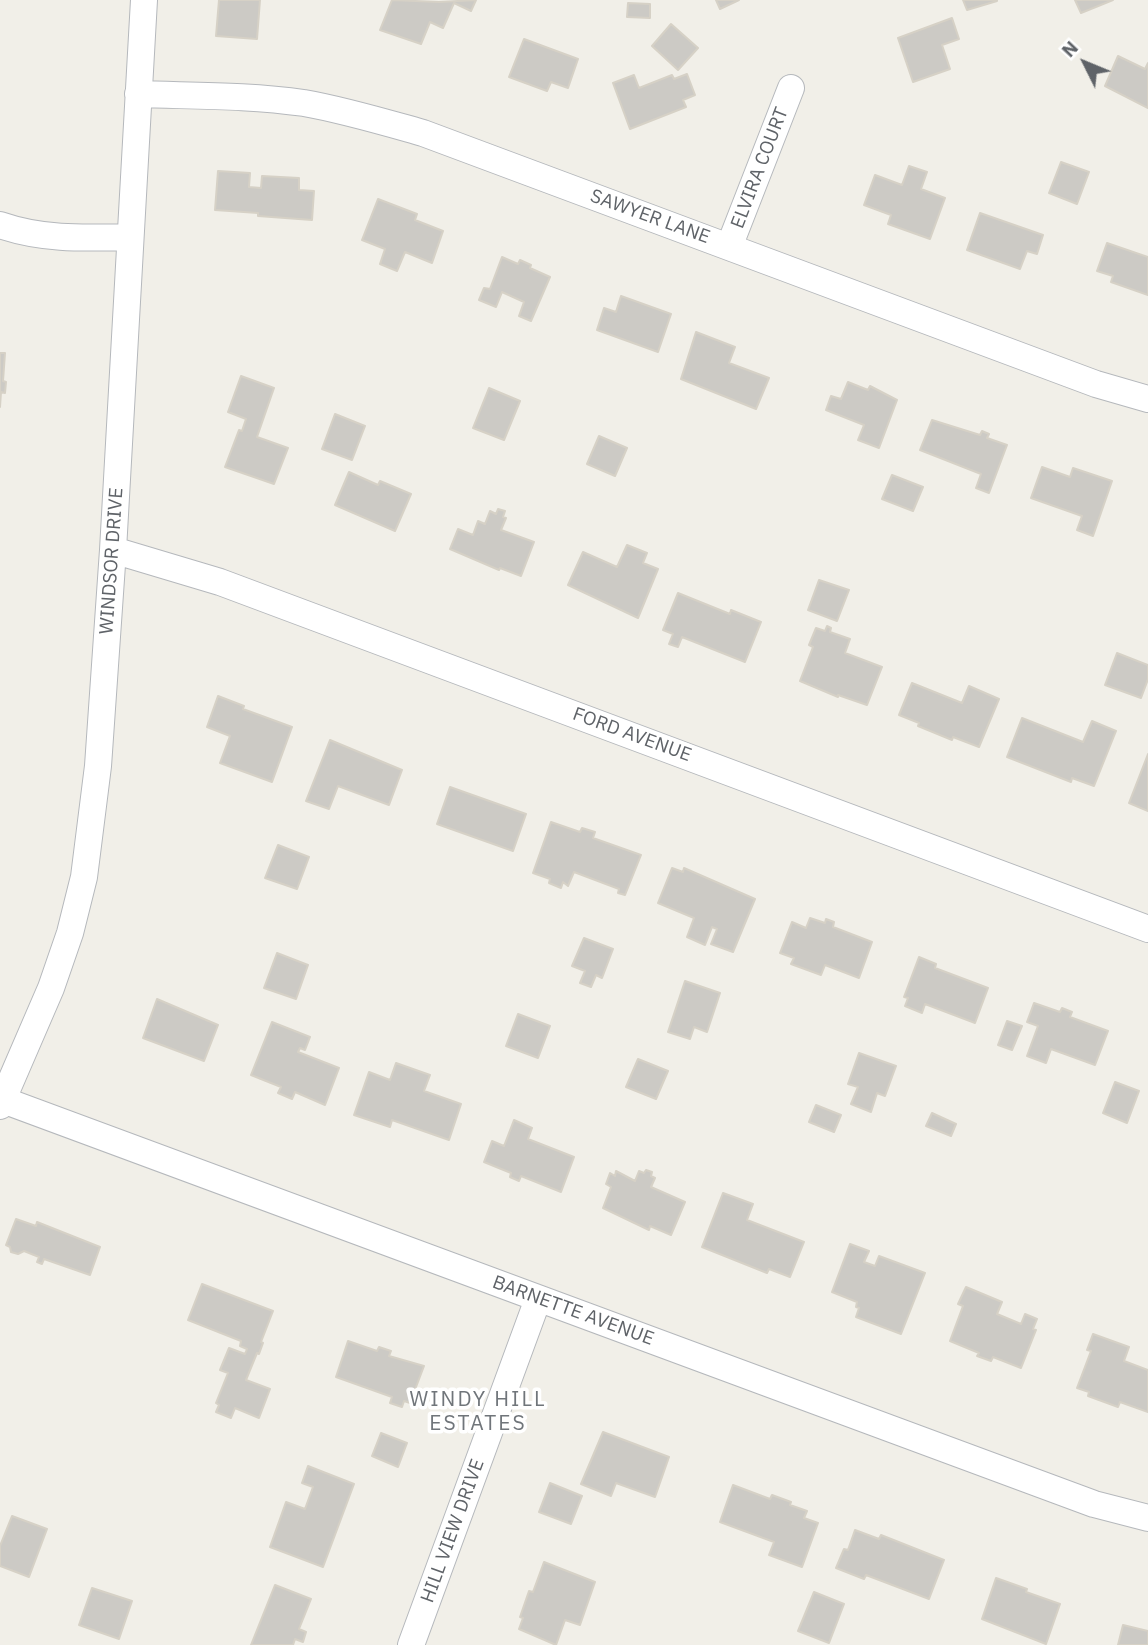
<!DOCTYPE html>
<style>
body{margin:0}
#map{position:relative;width:1148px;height:1645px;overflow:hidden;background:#f1efe8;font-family:"IBM Plex Sans",sans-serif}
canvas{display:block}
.north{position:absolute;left:1050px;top:28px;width:70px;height:70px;-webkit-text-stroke:5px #fff;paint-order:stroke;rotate:313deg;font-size:19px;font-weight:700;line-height:28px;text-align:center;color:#5f6368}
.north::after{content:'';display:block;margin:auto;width:24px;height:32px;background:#5f6368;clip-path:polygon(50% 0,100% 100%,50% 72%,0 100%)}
</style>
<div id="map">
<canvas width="1148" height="1645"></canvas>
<div class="north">N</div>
</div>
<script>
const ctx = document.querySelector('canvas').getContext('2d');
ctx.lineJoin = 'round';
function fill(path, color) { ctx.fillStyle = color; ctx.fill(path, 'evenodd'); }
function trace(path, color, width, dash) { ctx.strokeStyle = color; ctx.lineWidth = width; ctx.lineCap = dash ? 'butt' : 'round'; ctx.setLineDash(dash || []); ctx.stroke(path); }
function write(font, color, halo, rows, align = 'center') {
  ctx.font = font + ' "IBM Plex Sans",sans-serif'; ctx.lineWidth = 7; ctx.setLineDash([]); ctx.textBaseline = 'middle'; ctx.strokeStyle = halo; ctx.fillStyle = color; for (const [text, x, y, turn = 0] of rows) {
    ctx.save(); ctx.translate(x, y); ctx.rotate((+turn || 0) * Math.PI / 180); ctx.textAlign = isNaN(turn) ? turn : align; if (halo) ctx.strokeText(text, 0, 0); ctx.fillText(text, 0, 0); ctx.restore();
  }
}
const building = new Path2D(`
 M219,0H260L257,39L216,36Z
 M392,0L439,2L476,0L471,11L454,3L443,28L430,22L421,44L380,30Z
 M716,0H739L720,9Z
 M963,0H997V1L967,10Z
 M1075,0H1113L1081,13Z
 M628,3L650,4V18L627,17Z
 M952,18L959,39L942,45L950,69L913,82L898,38Z
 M671,24L698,48L678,70L652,46Z
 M524,39L578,59L568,88L551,82L547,91L509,77Z
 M1118,56L1145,69L1148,63V108L1105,86Z
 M687,74L695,95L683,100L686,107L630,129L613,83L634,75L639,88L672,75L674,79Z
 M1061,162L1089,172L1077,204L1049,193Z
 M909,166L927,172L921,189L945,198L930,239L888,224L891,215L864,205L875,175L902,185Z
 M218,171L250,173L249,187L261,188L262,176L299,178V190L314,191L312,220L258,216V213L215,210Z
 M378,199L417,214L415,220L443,231L432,263L405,252L397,271L380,264L385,249L362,240Z
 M980,213L1043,235L1037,254L1027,251L1020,269L967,250Z
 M1107,243L1148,257V295L1111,282L1113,276L1097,271Z
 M502,257L518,264L520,260L531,265L530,268L550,277L531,321L519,316L524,302L502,292L496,307L479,300L484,288L490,289Z
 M621,296L671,314L658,352L597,330L604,308L616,312Z
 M696,332L735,347L729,363L769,378L756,409L681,379Z
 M0,353H5L3,381L6,382L5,393L1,392L0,407Z
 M241,376L274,388L257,437L288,448L274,484L225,467L239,430L242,431L246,419L228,412Z
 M848,382L868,390L870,386L897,400L879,448L858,440L864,425L826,410L831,396L841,399Z
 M489,388L520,401L504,440L473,428Z
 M335,414L365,426L352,460L322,449Z
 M932,420L980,435L982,431L989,434L987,438L1007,445L989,493L976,488L981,474L920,450Z
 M599,436L627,448L615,476L587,464Z
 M1042,467L1070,477L1073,468L1112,481L1093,536L1077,530L1082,516L1031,498Z
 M349,472L378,485L380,481L411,494L395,531L335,505Z
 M892,475L923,487L913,511L882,499Z
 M498,509L505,511L503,517L506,518L501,530L534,542L521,576L500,568L499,570L450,549L458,529L473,535L478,521L485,524L490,511L496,514Z
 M627,545L647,553L643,563L658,569L638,618L568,585L583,552L617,567Z
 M819,580L849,590L837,621L808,610Z
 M678,593L730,614L731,610L761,622L745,662L682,637L678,647L669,644L673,634L663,630Z
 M827,626L831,628L830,632L850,639L845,653L882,667L867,705L838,695V697L800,681L813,647L809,645L816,628L825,631Z
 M1117,653L1148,665V679L1141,698L1105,685Z
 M912,683L962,703L969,686L999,699L979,747L953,737L952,740L918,726L919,723L899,715Z
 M218,696L244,706L243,709L292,727L272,782L220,763L230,736L207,727Z
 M1022,718L1083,742L1092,721L1116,731L1094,786L1072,778L1071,782L1007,757Z
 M330,740L402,770L389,805L338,786L329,809L306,801Z
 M1148,754V811L1129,803Z
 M450,787L526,814L513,851L437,824Z
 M551,822L580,832L582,828L595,832L593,838L641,855L625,895L618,893L619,889L574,872L568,886L563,882L561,888L549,883L550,879L533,873Z
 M278,845L309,857L297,889L265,878Z
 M672,868L683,872L684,868L755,899L733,952L711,944L717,929L712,927L705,945L687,937L694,918L658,903Z
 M810,918L825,923L826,919L834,922L833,927L872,942L859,978L825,965L821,975L791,964L794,958L780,953L792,922L806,928Z
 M584,938L613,949L602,978L596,975L591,987L580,983L585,971L572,966Z
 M277,953L308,965L296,999L264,988Z
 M919,957L936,964L935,968L988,988L975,1023L925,1004L922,1013L905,1006L908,998L904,997Z
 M685,981L720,993L707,1032L694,1027L690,1039L668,1032Z
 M157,999L218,1025L204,1061L143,1038Z
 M1034,1003L1060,1012L1062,1008L1072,1012L1070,1017L1108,1031L1095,1065L1051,1049L1046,1063L1027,1056L1038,1026L1027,1022Z
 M518,1014L550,1026L538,1058L506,1046Z
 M1007,1021L1022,1026L1012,1050L998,1045Z
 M272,1022L310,1037L305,1050L300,1048L298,1052L339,1068L325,1105L295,1092L292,1099L278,1093L281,1087L251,1075Z
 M859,1053L896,1066L885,1096L877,1093L871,1112L851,1104L858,1087L848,1084Z
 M638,1059L668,1071L656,1099L626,1087Z
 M396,1063L430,1075L424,1091L461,1104L449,1140L392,1120L390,1127L354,1115L369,1072L390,1080Z
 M1115,1082L1139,1091L1127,1123L1103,1113Z
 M816,1105L841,1115L834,1132L809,1122Z
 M932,1113L956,1124L951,1136L926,1126Z
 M514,1120L532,1128L528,1139L574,1157L561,1192L521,1176L519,1181L510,1177L511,1173L484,1162L492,1141L504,1146Z
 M646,1170L652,1172L651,1176L655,1178L651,1187L685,1202L671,1235L650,1226L649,1230L603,1208L611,1187L606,1184L610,1173L615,1176L616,1171L635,1181L639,1171L644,1173Z
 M723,1193L753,1204L747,1220L804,1242L790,1277L769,1269L767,1273L702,1247Z
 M16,1219L36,1226L37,1222L100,1247L90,1275L44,1259L42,1264L37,1262L39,1257L24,1251L18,1254L11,1252L10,1247L6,1245Z
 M850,1244L869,1251L864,1262L875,1266L879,1256L925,1273L901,1334L856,1317L859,1308L856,1307L857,1302L832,1292Z
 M202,1284L273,1311L261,1342L263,1343L259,1354L257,1353L246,1380L270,1389L259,1418L235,1408L231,1418L216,1412L219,1405L216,1403L228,1373L220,1370L229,1348L245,1354L247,1349L240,1346L241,1341L188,1320Z
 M966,1287L1002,1302L997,1314L1021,1324L1025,1314L1037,1319L1033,1329L1036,1330L1021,1368L993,1357L991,1361L977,1356L979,1353L950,1341L963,1306L958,1304Z
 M1093,1334L1129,1347L1124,1361L1148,1370V1412L1120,1402L1118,1407L1088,1396L1089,1392L1077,1388L1091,1351L1087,1350Z
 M348,1341L377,1351L379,1347L391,1351L389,1356L424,1366L410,1403L404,1401L402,1407L390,1403L392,1397L336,1377Z
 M603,1432L669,1457L655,1497L616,1483L611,1496L581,1484Z
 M381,1433L407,1443L398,1467L372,1456Z
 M308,1466L354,1484L323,1567L270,1547L286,1502L305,1509L313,1487L302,1483Z
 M550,1483L582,1496L571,1524L539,1512Z
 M733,1485L770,1499L772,1495L791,1502L790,1505L807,1511L804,1518L818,1523L802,1567L769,1555L774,1542L720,1522Z
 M12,1516L47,1529L29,1577L0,1566V1546Z
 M855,1530L879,1539L881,1535L944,1560L929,1599L866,1575L864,1579L836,1568L844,1549L848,1550Z
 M544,1562L595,1582L580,1625L565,1620L556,1645L519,1629L523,1618L520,1617L529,1591L533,1592Z
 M996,1578L1027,1589L1026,1592L1060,1604L1046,1644L982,1619Z
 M275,1585L311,1599L299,1629L306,1632L303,1642L295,1639L293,1645H251Z
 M92,1588L132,1601L119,1639L79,1625Z
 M814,1592L844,1604L829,1643L798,1631Z
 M1123,1625L1148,1631V1645H1118Z`);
fill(building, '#cccac5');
trace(building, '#d6d1c6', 2);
const minor = new Path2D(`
 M138,94C193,96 249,95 304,103C344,110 384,122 423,133L1096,384L1148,399
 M0,225C43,240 85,238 130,237
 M729,247L791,88
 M113,550L220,582L1148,929
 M0,1099L1094,1504L1148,1518
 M0,1106L51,988L70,933L84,877L98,766L113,550L144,0
 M411,1645L538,1299`);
trace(minor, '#b5b8bc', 28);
trace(minor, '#fff', 26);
write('19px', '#5f6368', '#fff', [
 ["ELVIRA COURT",760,168,-69],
 ["SAWYER LANE",650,217,20],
 ["WINDSOR DRIVE",112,561,-86],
 ["FORD AVENUE",632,735,20],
 ["BARNETTE AVENUE",573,1311,20],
 ["HILL VIEW DRIVE",453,1531,-70]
]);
ctx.letterSpacing = '2px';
write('21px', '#70757a', '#fff', [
 ["WINDY HILL",478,1400],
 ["ESTATES",478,1424]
]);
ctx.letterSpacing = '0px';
</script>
